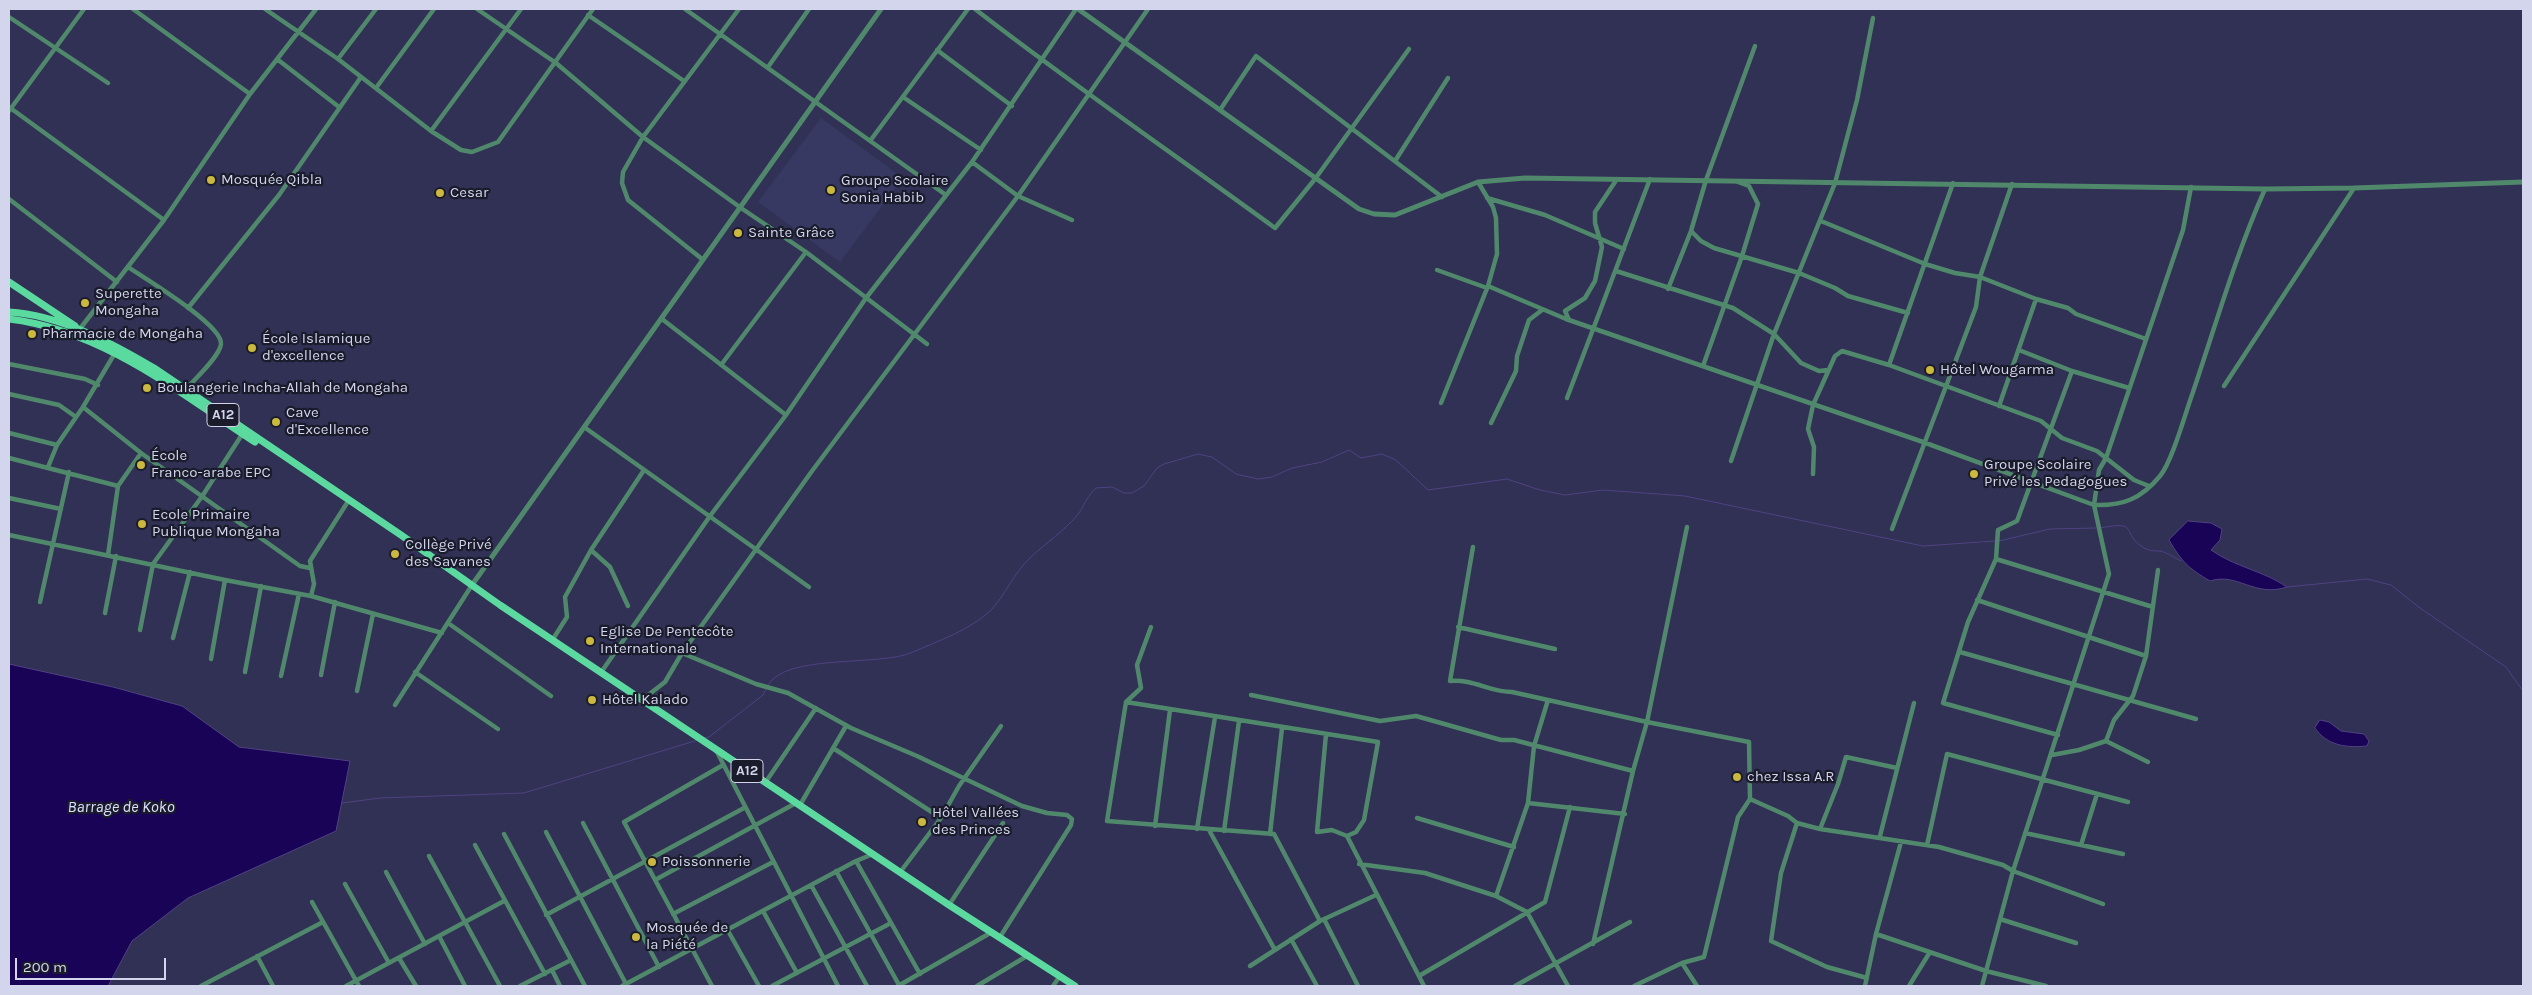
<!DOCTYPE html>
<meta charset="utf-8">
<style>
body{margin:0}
#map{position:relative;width:2532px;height:995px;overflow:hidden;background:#303154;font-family:Karla,sans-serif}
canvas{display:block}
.frame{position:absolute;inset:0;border:10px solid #d2d5eb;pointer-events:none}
.scale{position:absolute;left:15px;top:958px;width:151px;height:22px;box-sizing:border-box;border:2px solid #d2d5eb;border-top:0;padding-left:6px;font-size:15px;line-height:18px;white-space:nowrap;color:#d2d5eb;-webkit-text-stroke:4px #1a1b2b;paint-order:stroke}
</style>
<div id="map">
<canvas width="2532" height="995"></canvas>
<div class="frame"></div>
<div class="scale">200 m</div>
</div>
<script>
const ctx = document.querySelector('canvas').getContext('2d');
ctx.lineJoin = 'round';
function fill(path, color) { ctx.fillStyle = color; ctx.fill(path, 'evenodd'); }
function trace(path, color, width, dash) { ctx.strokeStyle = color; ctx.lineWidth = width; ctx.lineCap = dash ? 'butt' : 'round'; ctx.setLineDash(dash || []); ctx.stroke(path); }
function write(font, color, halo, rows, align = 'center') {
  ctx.font = font + ' Karla,sans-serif'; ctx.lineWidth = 4.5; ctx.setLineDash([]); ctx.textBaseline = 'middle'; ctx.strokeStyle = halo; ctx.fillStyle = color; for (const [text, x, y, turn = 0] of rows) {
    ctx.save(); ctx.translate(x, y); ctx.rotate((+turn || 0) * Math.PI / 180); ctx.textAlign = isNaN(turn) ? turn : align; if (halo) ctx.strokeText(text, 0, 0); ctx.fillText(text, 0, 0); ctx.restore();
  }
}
fill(new Path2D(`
 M821,118L903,178L840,262L758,202Z`), '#383963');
const water = new Path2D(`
 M2188,521L2211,523L2222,529L2220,540L2211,550C2235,567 2264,571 2287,587C2254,598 2238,572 2210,581C2188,568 2182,562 2169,540Z
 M9,664L113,687L182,706L239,747L350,761L336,831L188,898L132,941L108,986H9Z
 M2320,720L2329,722L2341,731L2364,734L2369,741L2367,746C2347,748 2327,746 2315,728Z`);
fill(water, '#190357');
trace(water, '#504283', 1);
trace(new Path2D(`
 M2100,528C2142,520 2119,533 2144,548C2150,551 2154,551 2160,551C2166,552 2175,558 2181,561
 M1999,541L2050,529L2096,528
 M2287,587L2367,579L2391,585L2420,608L2506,667L2523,691
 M768,685C786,653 881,667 913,652C940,640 968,631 990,611C1005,596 1013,574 1029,559C1044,544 1066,530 1079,513C1085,504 1088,495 1096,488L1112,487L1124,493H1132L1144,486L1157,468L1164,464L1198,454L1212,457L1236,474L1258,479L1272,477L1292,468L1322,462L1349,450L1361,458L1382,454L1396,460L1428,490L1507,479L1540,490L1565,495L1603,490L1685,496L1923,546L1995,541
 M704,738L709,737L763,695L766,689
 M342,803L380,798L524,793L698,740`), '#504283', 1);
trace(new Path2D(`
 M133,9L250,94
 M265,9L338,59L431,131L461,150L472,152L498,142L593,9
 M477,9L556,63L643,137L741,208L806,252L927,344
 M685,9L946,195
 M975,9C1073,85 1175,155 1275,228L1315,179L1409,49
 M588,15L684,81
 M9,17L108,83
 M937,50L1012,106
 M277,59L339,107
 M338,59L376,9
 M768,67L809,9
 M376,88L434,9
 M903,97L981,150
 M9,107L164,220
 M1220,110L1256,56L1442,197
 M9,111L84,9
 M431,131L521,9
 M870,141L968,9
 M1395,161L1448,78
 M972,162L1018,196L1072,220
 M1487,198L1545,215L1624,249
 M9,199L117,282
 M1821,221L1925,264L1955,273L1980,277L2036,299L2068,308L2076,314L2146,339
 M1691,231L1701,241L1714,248L1799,273L1835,288L1848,296L1908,313
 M702,259L628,200L622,183L623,172L643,137L739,9
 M128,267C144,278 223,325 221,344C220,356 195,379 186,389
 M1437,270L1487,288
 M1616,271L1733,308L1774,334L1801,363L1819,371L1828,370
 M1488,286L1566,319L1923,442L2094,505C2123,506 2141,499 2160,476C2172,462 2186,411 2193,392C2216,324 2236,254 2265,189
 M1668,289L1691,231L1706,180L1755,46
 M188,308L279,195L361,77
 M662,319L786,415
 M1569,320L1565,311L1585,298L1595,281L1602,247L1595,223V212L1617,179
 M79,330L164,220L250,94L316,9
 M2019,350L2072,371L2017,521L1998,530L1996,559L1968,622L1943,703L2058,735
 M9,364L85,379L98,385
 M721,365L806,252
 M1889,365L1953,183
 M1703,366L1742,256L1758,204L1749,186L1738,182
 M2072,371L2129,388
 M2224,386L2354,188
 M9,394L59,405L76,417
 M1567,398L1650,179
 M1441,403L1488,286L1497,254L1496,218L1493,207L1478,182
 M1999,406L2036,299
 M83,407L141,453L300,566L310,568
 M1491,423L1516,371L1517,356L1529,320L1542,310
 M584,427L809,587
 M9,433L57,445
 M9,458L118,486
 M1731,461L1774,334L1835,183L1857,100L1873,18
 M48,467L57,445L83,407L115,353
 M1813,474L1814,447L1808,429L1813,405L1835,356L1842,351L1889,365L2041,421L2062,438L2097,451L2134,480L2149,486
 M9,498L61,509
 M1892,529L1976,307L1980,277L2012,184
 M9,535L225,580L311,596L442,633
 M1473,547L1450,681C1474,679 1489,692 1512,692L1647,722L1633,771L1593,944
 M591,550L610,567L628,606
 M108,555L118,486L141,453
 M1996,559L2153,607
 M311,596L314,584L310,561L347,503
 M1977,600L2146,656
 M40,602L69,472
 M105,613L116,556
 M448,623L551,696
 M1151,627L1137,665L1141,688L1126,702L1107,821L1274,834L1320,921
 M1458,627L1555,649
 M140,630L153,564L203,495L243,433
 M173,638L190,572
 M553,639L567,617L565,597L591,550L644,470
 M1960,652L2196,719
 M682,653L756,684L788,693L851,728L917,756L1022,806L1047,813L1067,815L1072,819L1071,825L1000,937
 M211,659L225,580
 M602,671L710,516L786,415L866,298L972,162L1076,9
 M245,672L261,586
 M415,672L498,729
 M321,675L335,602
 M281,676L299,594
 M357,691L373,614
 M1251,695L1380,721L1416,716L1501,740H1514L1633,771
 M643,699L665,682L682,653L812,471L1018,196L1148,9
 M1126,702L1378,742L1364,820L1356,832L1347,836
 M395,705L472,585
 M1326,734L1317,832L1332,830L1347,836L1424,986
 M2106,741L2114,720L2133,696L2146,656L2158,570
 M833,748L941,818
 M716,750L838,986
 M2052,755L2079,750L2106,741L2148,762
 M765,783L816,708
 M1750,799L1788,816L1797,823L1820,829L1939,847L2003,865L2013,871L2103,904
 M1528,803L1625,814
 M800,805L846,726
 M1417,818L1514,847
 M583,823L659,967
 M1797,823L1781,873L1771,941L1827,967L1867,978
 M1155,826L1170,710
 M1197,829L1215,717
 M1820,829L1838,784L1846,757L1897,768
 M1209,830L1275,950
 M1224,831L1239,721
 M546,832L626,984
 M2025,833L2123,854
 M504,834L585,986
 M1270,834L1282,728
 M1880,836L1914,703
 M475,845L545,974
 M1927,845L1947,754L2128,802
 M2081,845L2097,794
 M429,856L500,986
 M856,861L920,974
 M1359,864L1425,873L1496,896L1527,912L1568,986
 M836,871L899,985
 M901,871L941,818L959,786L1001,726
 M386,872L425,944
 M655,880L796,803
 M345,884L389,963
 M811,885L867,986
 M1496,896L1528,803L1534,746L1548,700
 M312,902L359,986
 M949,905L1003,823
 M763,911L797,973
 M673,914L773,862
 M546,915L744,808
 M1324,919L1358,986
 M2000,919L2076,943
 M727,929L759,986
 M1876,934L1986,971L2046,986
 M439,936L465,986
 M1291,939L1317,986
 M257,956L273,986
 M399,958L416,986
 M1682,963L1697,986
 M1250,966L1320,921L1376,895
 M552,970L560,986
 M1419,976L1545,902L1570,807
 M201,986L323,922
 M346,986L504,901
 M520,986L571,960
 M622,986L856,861L873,854
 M712,986L624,822L723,765
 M772,986L891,923
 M898,986L992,932
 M977,986L1027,956
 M1053,986L1060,976
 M1515,986L1630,922
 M1634,986L1682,963L1704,957L1738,817L1750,799L1749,742L1647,722L1687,527
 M1865,986L1876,934L1901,842
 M1909,986L1930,952
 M1982,986L2013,871L2109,574L2094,505L2099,470L2106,458L2183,230L2191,187`), '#50886c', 4.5);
trace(new Path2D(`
 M1078,9L1359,209L1374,214L1395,215L1478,182L1525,178L2265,189L2354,188L2523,182
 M472,585L881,9`), '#50886c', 5);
trace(new Path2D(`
 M9,282L75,326
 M9,312C60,315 110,342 154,368L401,535L500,605L949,905L1075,986
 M9,319C102,330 178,392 255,442`), '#5bdaa0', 7);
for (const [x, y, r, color] of [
 [211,180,5,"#ccb939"],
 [831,190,5,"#ccb939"],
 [440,193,5,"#ccb939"],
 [738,233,5,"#ccb939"],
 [85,303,5,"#ccb939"],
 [32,334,5,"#ccb939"],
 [252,348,5,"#ccb939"],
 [1930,370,5,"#ccb939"],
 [147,388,5,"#ccb939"],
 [276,422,5,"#ccb939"],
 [141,465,5,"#ccb939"],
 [1974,474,5,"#ccb939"],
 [142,524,5,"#ccb939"],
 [395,554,5,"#ccb939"],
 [590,641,5,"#ccb939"],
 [592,700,5,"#ccb939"],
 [1737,777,5,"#ccb939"],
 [922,822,5,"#ccb939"],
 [652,862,5,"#ccb939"],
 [636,937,5,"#ccb939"]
]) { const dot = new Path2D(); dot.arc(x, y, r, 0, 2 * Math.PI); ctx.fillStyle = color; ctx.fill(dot); trace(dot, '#1a1b2b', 2); }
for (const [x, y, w] of [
 [223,415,32],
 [747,771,32]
]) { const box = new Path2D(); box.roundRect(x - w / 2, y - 11.5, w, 23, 4); ctx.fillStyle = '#1a1b2b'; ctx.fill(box); trace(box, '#d2d5eb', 1); }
write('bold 14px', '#d2d5eb', null, [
 ["A12",223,415],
 ["A12",747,771]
]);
write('15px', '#d2d5eb', '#1a1b2b', [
 ["Mosquée Qibla",221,180],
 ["Groupe Scolaire",841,181],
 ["Sonia Habib",841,198],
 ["Cesar",450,193],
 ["Sainte Grâce",748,233],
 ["Superette",95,294],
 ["Mongaha",95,311],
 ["Pharmacie de Mongaha",42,334],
 ["École Islamique",262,339],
 ["d'excellence",262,356],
 ["Hôtel Wougarma",1940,370],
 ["Boulangerie Incha-Allah de Mongaha",157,388],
 ["Cave",286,413],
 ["d'Excellence",286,430],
 ["École",151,456],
 ["Franco-arabe EPC",151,473],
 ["Groupe Scolaire",1984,465],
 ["Privé les Pedagogues",1984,482],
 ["Ecole Primaire",152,515],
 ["Publique Mongaha",152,532],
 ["Collège Privé",405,545],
 ["des Savanes",405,562],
 ["Eglise De Pentecôte",600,632],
 ["Internationale",600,649],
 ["Hôtel Kalado",602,700],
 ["chez Issa A.R",1747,777],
 ["Hôtel Vallées",932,813],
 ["des Princes",932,830],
 ["Poissonnerie",662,862],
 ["Mosquée de",646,928],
 ["la Piété",646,945]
], 'left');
write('italic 16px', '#dde1fd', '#1a1b2b', [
 ["Barrage de Koko",121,807]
]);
</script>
